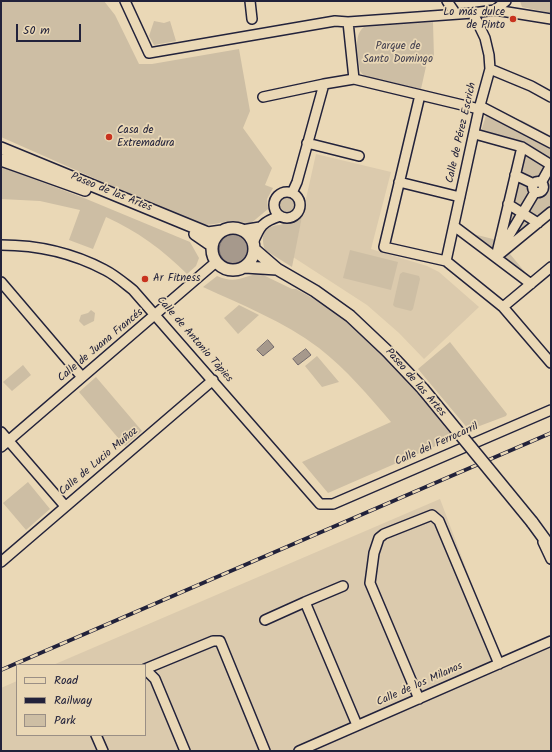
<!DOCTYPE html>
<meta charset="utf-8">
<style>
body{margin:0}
#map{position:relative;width:552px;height:752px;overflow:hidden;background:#ead8b6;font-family:Kalam,sans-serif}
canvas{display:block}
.frame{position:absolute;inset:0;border:2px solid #22223b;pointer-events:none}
.legend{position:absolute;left:16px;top:664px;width:130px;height:72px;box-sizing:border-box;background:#ead8b6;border:1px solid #9a8f85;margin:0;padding:5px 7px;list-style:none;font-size:12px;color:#22223b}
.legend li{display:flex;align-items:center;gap:8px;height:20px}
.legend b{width:20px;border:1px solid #9a8f85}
.scale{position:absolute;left:16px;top:24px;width:65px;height:18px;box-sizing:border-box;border:2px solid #22223b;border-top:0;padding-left:5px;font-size:12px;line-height:14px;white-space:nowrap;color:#22223b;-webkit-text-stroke:3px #ead8b6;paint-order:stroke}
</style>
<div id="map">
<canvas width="552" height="752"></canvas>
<div class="frame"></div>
<ul class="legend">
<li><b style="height:5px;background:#ead8b6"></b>Road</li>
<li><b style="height:5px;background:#22223b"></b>Railway</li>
<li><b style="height:11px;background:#cdbea4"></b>Park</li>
</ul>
<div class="scale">50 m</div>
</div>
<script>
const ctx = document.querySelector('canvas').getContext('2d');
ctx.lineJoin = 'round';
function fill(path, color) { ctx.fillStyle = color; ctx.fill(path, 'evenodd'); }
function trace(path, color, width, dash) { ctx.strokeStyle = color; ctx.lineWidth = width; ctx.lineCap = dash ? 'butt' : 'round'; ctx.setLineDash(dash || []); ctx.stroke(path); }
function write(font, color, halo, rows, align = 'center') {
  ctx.font = font + ' Kalam,sans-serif'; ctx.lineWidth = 3.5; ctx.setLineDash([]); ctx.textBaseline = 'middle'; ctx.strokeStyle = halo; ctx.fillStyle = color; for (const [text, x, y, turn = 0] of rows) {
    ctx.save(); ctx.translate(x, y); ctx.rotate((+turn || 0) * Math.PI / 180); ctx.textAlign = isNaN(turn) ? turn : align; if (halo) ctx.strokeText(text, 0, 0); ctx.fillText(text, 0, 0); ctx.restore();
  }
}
fill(new Path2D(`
 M316,154L391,172L371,249L427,266L439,272L479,307L424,359L399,333L367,305L293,257Z
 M440,499L502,664L551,644V751H1V688L17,681V735H145V665H53Z`), '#dbcaad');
fill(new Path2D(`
 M1,1H104L115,15L139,64H152L239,49L250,111L243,128L272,168L265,185L273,188L267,199L268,209L250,224C227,217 221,225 200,225L1,137Z
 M520,1H551V13L522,7Z
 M154,21L164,23L170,21L176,41L154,45L149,36Z
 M433,22L434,58L427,62L421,89L364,76L360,71C359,58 352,36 364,27Z
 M489,106L520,123L521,120L523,121L551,136V218L510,254L530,278L465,232L497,240L518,150L478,141Z
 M1,167L84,198L190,242L199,258L196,266L187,274C163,250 137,231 106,217L93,249L69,240L80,210L40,201L1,199Z
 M278 205a8 8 0 1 1 16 0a8 8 0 1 1-16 0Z
 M302,217L292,267L265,250C255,216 286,231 302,217Z
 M350,250L398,262L391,290L343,278Z
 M403,272L419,276L420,279L413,309L411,311L395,307L393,305L400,274Z
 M259,273L292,289H296C315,299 333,310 350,323C390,353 422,400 454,438L328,493L302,462L391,422C369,396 346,369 319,348C283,321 242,305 203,287L217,276C235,284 243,277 259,273Z
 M239,305L259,315L238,334L224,318Z
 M91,310L95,313L94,321L84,326L79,321L81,315L88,313Z
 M450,342L507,414L506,416L469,430L418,369Z
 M317,356L339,382L322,387L305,366Z
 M23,365L31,375L12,391L3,382Z
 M96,377L142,431L125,446L79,392Z
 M28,482L50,509L26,530L3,503Z`), '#cdbea4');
const water = new Path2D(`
 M219 249a15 15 0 1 1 30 0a15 15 0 1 1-30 0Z
 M268,340L274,347L263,356L257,350Z
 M306,349L311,355L298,365L293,359Z`);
fill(water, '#a6998c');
trace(water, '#71696c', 1);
const minor = new Path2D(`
 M125,1L149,53L335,21L348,22L473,13L495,10L551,19
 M250,1L252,19
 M447,1L456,14
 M495,10L506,1
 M348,22L354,79
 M490,69L531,86L551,97
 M420,95L384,247L446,261L503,307L551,363
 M263,97L324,84
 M480,106L551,143
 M475,134L522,147L551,165L541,183
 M307,143L359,156
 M515,175L534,184
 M532.5 187a5.5 5.5 0 1 1 11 0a5.5 5.5 0 1 1-11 0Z
 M399,182L460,197
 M274 205a13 13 0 1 1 26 0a13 13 0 1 1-26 0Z
 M292,193L297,182L324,84L354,79L479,109
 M508,204L538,223
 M454,226L531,284
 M242,230L260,227
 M253,243C260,226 262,222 280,216
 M1,245C37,245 73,253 105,270C115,275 124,283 133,290L320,504H333L551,410
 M501,249L535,192
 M501,253L551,212
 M496,257L522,147
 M446,261L479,109L490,69L489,55L485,38L473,13
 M1,282L82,377
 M503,307L551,267
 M1,432L65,506
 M1,447L216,262
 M543,542L551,559
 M1,562L213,380
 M343,586L305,602L357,725
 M265,620L305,602
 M145,669L213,641H220L265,751
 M145,669L155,679L185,751
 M419,699L370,583L374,553L379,538L384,534L432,515L439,521L499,664
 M96,735L103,751
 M299,751L551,641`);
const major = new Path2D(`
 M1,148L208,233L222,231
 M1,160L85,190
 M212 249a21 21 0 1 1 42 0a21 21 0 1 1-42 0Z
 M195,234L211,245
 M255,250L277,269L315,291L350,316L387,351L423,389
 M245,267L277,269
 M532,522L551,548`);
trace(minor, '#22223b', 12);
trace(major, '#22223b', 14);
trace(minor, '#ead8b6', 9);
trace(major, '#ead8b6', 11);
const rail = new Path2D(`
 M1,670L551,433`);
trace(rail, '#22223b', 4);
trace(rail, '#ead8b6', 2.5, [8]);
const majorBridge = new Path2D(`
 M423,389L532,522`);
trace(majorBridge, '#22223b', 14, []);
trace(majorBridge, '#ead8b6', 11);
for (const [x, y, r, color] of [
 [513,19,4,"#c8321e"],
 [109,137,4,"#c8321e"],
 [145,279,4,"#c8321e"]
]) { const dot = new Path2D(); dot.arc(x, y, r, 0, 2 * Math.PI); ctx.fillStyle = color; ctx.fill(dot); trace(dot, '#ead8b6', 1.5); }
write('11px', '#22223b', '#ead8b6', [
 ["Lo más dulce",505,13,"right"],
 ["de Pinto",505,26,"right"],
 ["Casa de",117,131],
 ["Extremadura",117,144],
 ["Ar Fitness",153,279]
], 'left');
write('11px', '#444150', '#ead8b6', [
 ["Parque de",398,47],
 ["Santo Domingo",398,60]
]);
write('11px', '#22223b', '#ead8b6', [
 ["Calle de Pérez Escrich",462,133,-77],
 ["Paseo de las Artes",111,193,22],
 ["Calle de Antonio Tàpies",194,340,49],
 ["Calle de Juana Francés",101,346,-40],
 ["Paseo de las Artes",415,383,49],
 ["Calle del Ferrocarril",437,445,-24],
 ["Calle de Lucio Muñoz",99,462,-40],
 ["Calle de los Milanos",420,685,-24]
]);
</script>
